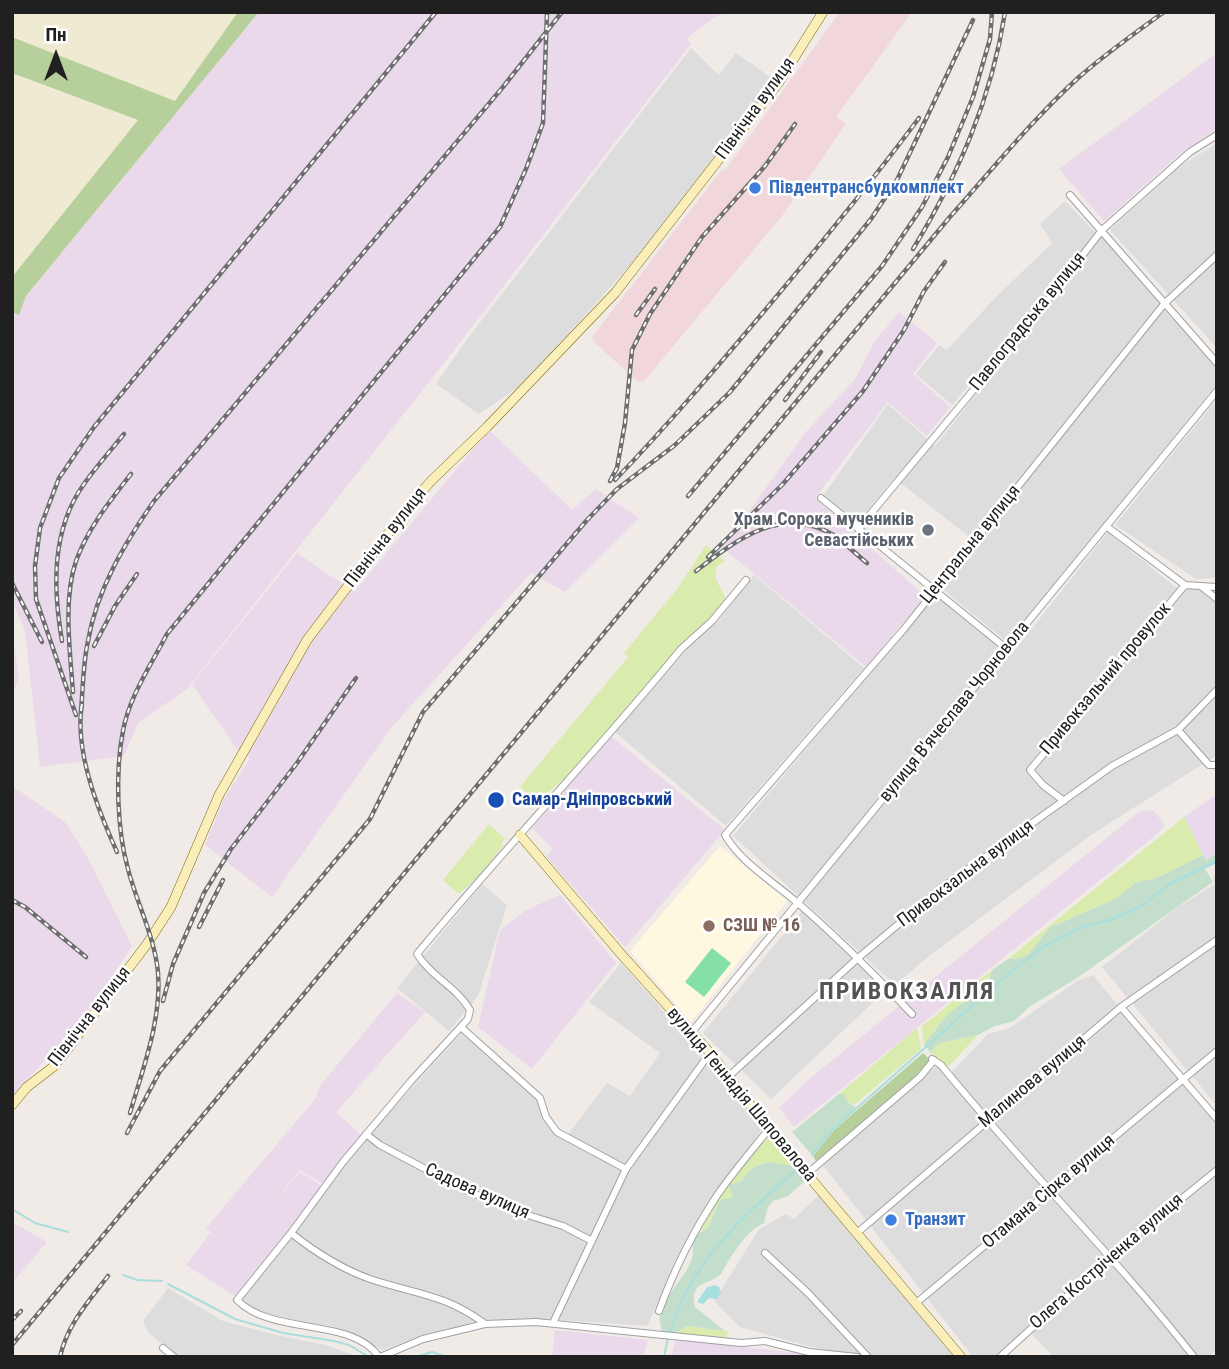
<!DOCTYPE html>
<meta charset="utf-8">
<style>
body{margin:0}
#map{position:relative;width:1229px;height:1369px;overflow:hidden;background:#f1ebe7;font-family:"Roboto Condensed",sans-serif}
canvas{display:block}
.frame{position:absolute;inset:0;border:14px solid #202020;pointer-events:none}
.north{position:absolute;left:21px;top:21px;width:70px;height:70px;-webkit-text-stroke:5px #fff;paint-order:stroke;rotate:0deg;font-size:19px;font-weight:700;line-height:28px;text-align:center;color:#202020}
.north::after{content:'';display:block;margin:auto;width:24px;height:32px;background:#202020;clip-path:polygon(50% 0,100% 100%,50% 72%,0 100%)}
</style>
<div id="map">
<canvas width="1229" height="1369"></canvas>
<div class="frame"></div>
<div class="north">Пн</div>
</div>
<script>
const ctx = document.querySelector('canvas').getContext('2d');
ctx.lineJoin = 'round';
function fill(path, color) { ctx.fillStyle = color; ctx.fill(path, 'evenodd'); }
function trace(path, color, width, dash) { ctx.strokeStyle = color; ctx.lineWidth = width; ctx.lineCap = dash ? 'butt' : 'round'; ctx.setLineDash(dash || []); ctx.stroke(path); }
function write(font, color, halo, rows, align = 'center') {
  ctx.font = font + ' "Roboto Condensed",sans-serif'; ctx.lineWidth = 5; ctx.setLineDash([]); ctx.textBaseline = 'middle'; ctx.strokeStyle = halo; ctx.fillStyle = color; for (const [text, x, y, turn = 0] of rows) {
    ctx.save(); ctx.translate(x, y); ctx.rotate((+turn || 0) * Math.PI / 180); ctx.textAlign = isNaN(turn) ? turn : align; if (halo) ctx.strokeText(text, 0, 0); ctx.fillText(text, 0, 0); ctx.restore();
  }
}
fill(new Path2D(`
 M691,48L719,75L736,53L773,79L759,101L633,262L523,384L479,414L436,384L465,342Z
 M1217,143V348L1110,230L1179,167Z
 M1065,201L1097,234L952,405L916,374L939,345L947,350L993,300L1052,243L1040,224Z
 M1103,234L1160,302L971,538L894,478L856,524L823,496L888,404L935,446Z
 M1163,309L1217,366V384L1007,642L942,589Z
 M1217,399V578L1196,579L1115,525Z
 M1108,532L1175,587L1217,589V755L1094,833L929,956L895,985L733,836L936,594L1011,655Z
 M754,575L864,668L726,826L615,732L701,633L717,623Z
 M1217,875V1106L1102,967L1177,908L1215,884L1213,877Z
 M482,884L507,905L478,996L449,1031L397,988Z
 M803,910L854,956L886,990L771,1099L703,1033Z
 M621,963L685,1035L762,1129L700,1218L666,1284L647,1326L550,1319L493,1321L428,1333L382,1350L356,1335L332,1326L274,1317L245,1305L240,1299L287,1242L361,1143L463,1032L540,1100L542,1117L552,1132L564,1140L607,1083L630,1096L660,1053L589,1002Z
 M1093,975L1217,1125V1350L1208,1357H1054L1027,1329L994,1357H973L822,1164L937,1065L947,1077L988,1034L1010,1028L1077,981Z
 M820,1194L907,1300L954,1357H865L811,1347L740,1327L714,1301L759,1229L786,1214L794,1219Z
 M168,1288L223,1321L276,1335L326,1345L359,1357H168L171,1351L149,1333L143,1321Z`), '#dedddd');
fill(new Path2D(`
 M840,12H912L836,117L846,124L782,216L644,381L638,382L594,342L592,337L721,171L725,170Z`), '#f1d6db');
fill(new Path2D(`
 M259,12H728L715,17L687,38L691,44L455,349L187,689L138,723L124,756L40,767L25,630L12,600V312L19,314L26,296Z
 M1217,53V129L1181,153L1104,221L1059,169Z
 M899,312L937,343L913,374L950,407L927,436L888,402L815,498L925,596L866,667L723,548L805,433L855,379L875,341Z
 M489,430L572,510L596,489L639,518L565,592L531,573L391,728L272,897L205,845L224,799L250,758L236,748L192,684L297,553L354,592Z
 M12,629L19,678L12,696Z
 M611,736L725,830L625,947L546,856L553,849L532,828Z
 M12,786L65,822L87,856L132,946L83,1020L12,1096Z
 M1217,794V854L1205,860L1184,817Z
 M1153,810L1165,825L1157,834L794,1127L779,1108L808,1080L1140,811Z
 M560,895L616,963L532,1069L478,1027L500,930L526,910Z
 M397,993L425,1012L336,1112L361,1135L323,1184L300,1170L261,1218L300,1172L323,1187L235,1296L186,1265L210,1233L214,1235L206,1228L316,1098L319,1087Z
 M12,1222L47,1242L12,1283Z
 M555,1330L648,1340L643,1357H552Z
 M676,1339L831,1357H671Z`), '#e9d9ea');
fill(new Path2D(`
 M720,846L787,901L691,1022L630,951Z`), '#fff8e1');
fill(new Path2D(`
 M12,12H238L175,101L12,37Z
 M12,73L138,120L12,277Z`), '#efebd2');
fill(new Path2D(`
 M706,545L725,561L716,567V579L726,599L714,615L695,631L563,781L548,792L539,803L520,787L628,657L624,653L677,589Z
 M1184,817L1203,855L1159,877L1135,883L1117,898L1049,928L1029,954L1020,958L1008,959Z
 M489,824L505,839L501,844L503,846L479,876L459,894L443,880Z
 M992,970C984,990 965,1000 949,1014C940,1022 932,1034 924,1044L921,1027Z
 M917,1028L921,1049L854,1105L848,1102L844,1094H839Z
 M978,1035L947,1068L930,1052L940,1043Z
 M767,1137L772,1139L796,1167C783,1166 769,1159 757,1165C745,1170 744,1184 731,1185L733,1196L731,1198C713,1200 714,1217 707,1230L701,1231C717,1196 740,1168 764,1138Z
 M688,1326L728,1331L726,1338L674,1333Z`), '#d9ebad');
fill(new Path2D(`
 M238,12H259L26,296L19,315L12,312V277L138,120L12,73V37L175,101Z
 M923,1053L931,1061L921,1074L816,1161L813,1156L834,1130Z`), '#b7d09b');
fill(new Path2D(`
 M1217,854V863L1205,869L1213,882L1077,978L1029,1007L1014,1021L995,1026L978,1035L940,1043L930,1052L924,1044L947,1015L979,990L989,979L992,970L1008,959L1020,958L1029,954L1049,928L1117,898L1135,883L1159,877L1203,855L1206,860Z
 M839,1094H844L848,1102L857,1108L833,1129L812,1155L792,1132Z
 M769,1162L796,1167L807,1179L788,1196L773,1201L768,1207L764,1223C744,1233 732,1255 721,1274C709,1286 689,1280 695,1307L725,1331L688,1326L674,1333L663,1332C647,1299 701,1274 692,1244C696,1236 699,1232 707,1229C713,1219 714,1209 721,1200L730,1198L733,1196L729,1185L742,1181C748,1169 756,1164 769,1162Z`), '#c3dfcc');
fill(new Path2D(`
 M712,948L731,963L704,997L685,982Z`), '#85e0a8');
fill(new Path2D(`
 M715,1285L719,1287L721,1292L717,1299L709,1298L703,1304L697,1302L707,1287Z`), '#a7dede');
trace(new Path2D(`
 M812,1155L833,1129L1013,970L1045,946L1079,928L1112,919L1140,907L1170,884L1217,861
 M12,1209L35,1223L68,1232
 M123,1275L137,1280L162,1281
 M168,1284L235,1319L283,1333L334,1341L349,1345L369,1357
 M670,1333C689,1262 745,1215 797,1169
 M415,1357L432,1352L447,1357
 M664,1357L668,1338`), '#a7dede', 2);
const street = new Path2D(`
 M1070,195L1217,363
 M821,498L1007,649
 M1106,526L1185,585L1217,587
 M858,529L1044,305L1102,230L1190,152L1217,135
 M1202,587L1217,599
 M1178,730L1209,765H1217
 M1064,801L1043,785L1030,770L1185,585
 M1121,1007L1217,1119
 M912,1014C876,976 839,939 799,904C774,882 742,864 725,835L904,629L1164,304L1217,255
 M462,1028L540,1098L546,1117L557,1132L626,1169
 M691,1033L1217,391
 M932,1059L941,1065C1022,1165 1114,1255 1194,1357
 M728,1077L858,958L943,887L1112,766L1178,730L1217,690
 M366,1134L380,1145L463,1189L515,1211L563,1226L592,1241
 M808,1173L920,1077L934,1060
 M291,1233C315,1252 342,1269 370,1279C415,1294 445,1294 485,1324
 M857,1233L1121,1007L1217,940
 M765,1253L808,1293L868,1357
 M915,1304L1217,1051
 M659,1311C674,1270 694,1230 718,1194C734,1171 752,1150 769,1129
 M553,1323L626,1169L710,1053
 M163,1348L174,1357
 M379,1357C353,1317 272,1336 237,1300L291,1233L343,1162L411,1081L468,1019L470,1010C457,987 431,977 417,954C502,851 596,753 681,649L712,621L746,580
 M380,1357L423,1339L485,1324L536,1322L741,1343L765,1341L809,1352L857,1357
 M1000,1357L1110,1257L1217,1170`);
const secondary = new Path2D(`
 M520,835L621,954L710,1053L769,1129L961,1357
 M12,1105L27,1087L53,1067L66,1051L147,944L171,907L219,795L307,640L405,511L431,481L487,427L615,293L779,82L823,12`);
trace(street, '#a1a1a1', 8);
trace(secondary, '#7a6c04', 10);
trace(street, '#fff', 6);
trace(secondary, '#faefbb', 9);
const rail = new Path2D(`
 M913,249C958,175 992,98 1005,12
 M636,315L655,289
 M785,400L821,352
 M615,480C668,425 717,367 766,309C819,246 870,184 919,118
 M610,481L617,468L625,423L632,350L650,314L702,237L765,166L795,124
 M688,496L882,266L922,207L948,157L973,97L990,39L992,12
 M708,557L782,485L863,391L904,330L924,291L945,262
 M696,571C737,539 785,502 838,538C848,546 857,555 867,563
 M12,583L42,642
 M62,641C53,588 51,530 84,484C96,467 111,450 124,434
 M94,646L115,606L137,574
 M73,692C70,652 63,599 76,561C88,528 110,501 131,474
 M82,704C74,750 98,810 117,852
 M81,711C83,688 83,664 88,641C97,589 125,543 154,501L503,87L562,12
 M76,715L36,599L35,566L40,528L59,478L94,427L436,12
 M12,900L25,907L86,957
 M199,927L223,880
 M163,1001L173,964L204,893L231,849L297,763L356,678
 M130,1113C143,1068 162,1019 158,972C154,935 137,904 128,869C117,830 115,772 123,731C129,697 151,665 167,634L500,227L526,169L543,123L547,12
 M127,1133L160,1071L370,819L423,712L587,520L617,489L675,445L730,392L871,219L897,180L973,20
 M12,1320L21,1311
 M12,1345L949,218C991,171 1031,121 1078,78C1105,54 1135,33 1164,12
 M60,1357C67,1325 88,1302 108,1276`);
trace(rail, '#6e6e6e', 4.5);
trace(rail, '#fff', 2, [5]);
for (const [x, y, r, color] of [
 [755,188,7,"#3f7fe0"],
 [928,530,7,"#6b7280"],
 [496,800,9,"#1a4fb4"],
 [709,926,7,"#8d6e63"],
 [891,1220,7,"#3f7fe0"]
]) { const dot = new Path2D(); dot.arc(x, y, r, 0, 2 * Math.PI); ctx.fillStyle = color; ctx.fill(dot); trace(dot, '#fff', 2.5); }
write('18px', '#202020', '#fff', [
 ["Північна вулиця",756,109,-54],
 ["Павлоградська вулиця",1028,322,-51],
 ["Північна вулиця",386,538,-52],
 ["Центральна вулиця",971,545,-51],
 ["Привокзальний провулок",1106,679,-50],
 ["вулиця В'ячеслава Чорновола",955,712,-51],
 ["Привокзальна вулиця",966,874,-37],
 ["Північна вулиця",90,1017,-52],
 ["Малинова вулиця",1033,1082,-40],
 ["вулиця Геннадія Шаповалова",741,1095,50],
 ["Садова вулиця",477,1192,24],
 ["Отамана Сірка вулиця",1049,1192,-40],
 ["Олега Костріченка вулиця",1107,1262,-41]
]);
write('bold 18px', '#366cbe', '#fff', [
 ["Південтрансбудкомплект",769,188],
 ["Транзит",905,1220]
], 'left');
write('bold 18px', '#5b616d', '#fff', [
 ["Храм Сорока мучеників",914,520],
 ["Севастійських",914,541]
], 'right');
write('bold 18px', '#164399', '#fff', [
 ["Самар-Дніпровський",512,800]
], 'left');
write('bold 18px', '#785e54', '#fff', [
 ["СЗШ № 16",723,926]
], 'left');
ctx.letterSpacing = '2px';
write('bold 24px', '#535353', '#fff', [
 ["ПРИВОКЗАЛЛЯ",907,993]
]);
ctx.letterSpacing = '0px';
</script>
